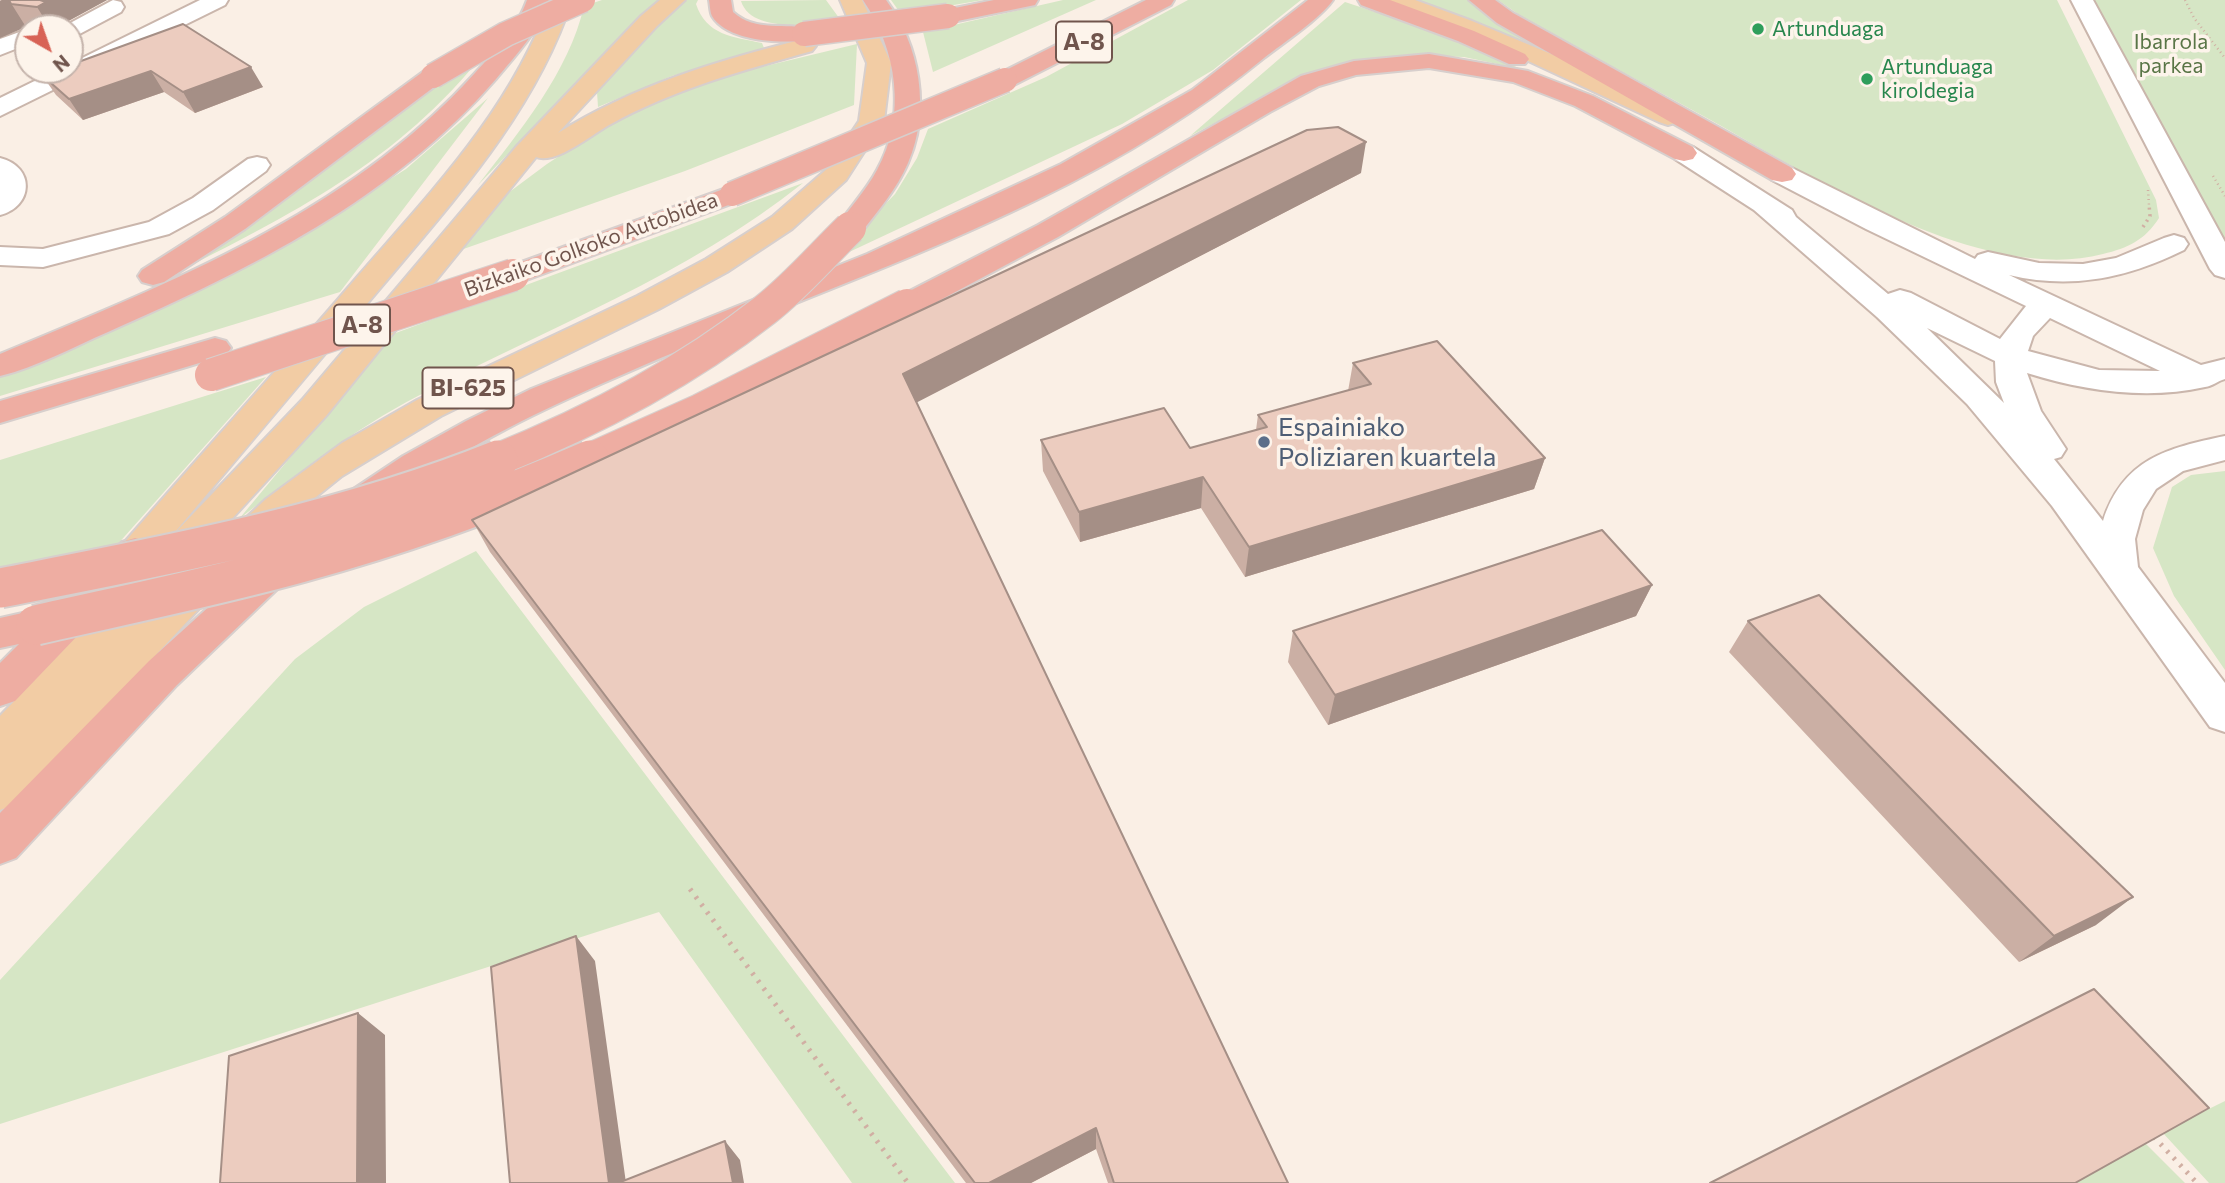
<!DOCTYPE html>
<style>
body{margin:0}
#map{position:relative;width:2225px;height:1183px;overflow:hidden;background:#faefe5;font-family:Commissioner,sans-serif}
canvas{display:block}
.north{position:absolute;left:14px;top:14px;width:70px;height:70px;box-sizing:border-box;background:#fdf4eb;border:2px solid #c5b4ac;border-radius:50%;rotate:140deg;font-size:19px;font-weight:700;line-height:28px;text-align:center;color:#70554d}
.north::after{content:'';display:block;margin:auto;width:24px;height:32px;background:#d86356;clip-path:polygon(50% 0,100% 100%,50% 72%,0 100%)}
</style>
<div id="map">
<canvas width="2225" height="1183"></canvas>
<div class="north">N</div>
</div>
<script>
const ctx = document.querySelector('canvas').getContext('2d');
ctx.lineJoin = 'round';
function fill(path, color) { ctx.fillStyle = color; ctx.fill(path, 'evenodd'); }
function trace(path, color, width, dash) { ctx.strokeStyle = color; ctx.lineWidth = width; ctx.lineCap = dash ? 'butt' : 'round'; ctx.setLineDash(dash || []); ctx.stroke(path); }
function write(font, color, halo, rows, align = 'center') {
  ctx.font = font + ' Commissioner,sans-serif'; ctx.lineWidth = 7; ctx.setLineDash([]); ctx.textBaseline = 'middle'; ctx.strokeStyle = halo; ctx.fillStyle = color; for (const [text, x, y, turn = 0] of rows) {
    ctx.save(); ctx.translate(x, y); ctx.rotate((+turn || 0) * Math.PI / 180); ctx.textAlign = isNaN(turn) ? turn : align; if (halo) ctx.strokeText(text, 0, 0); ctx.fillText(text, 0, 0); ctx.restore();
  }
}
fill(new Path2D(`
 M602,0H660L637,20L478,185C519,132 569,72 584,6Z
 M687,0H698L696,4C706,35 733,37 762,43L764,48L672,76L598,107L597,92L661,22Z
 M826,0L842,22C814,24 751,34 741,1Z
 M891,0H983L901,14Z
 M1063,0H1096L933,72L923,32Z
 M1188,0H1301L1213,70L1122,124L830,261L895,194L917,158L928,129L1046,77Z
 M1415,0H1472L1555,55L1471,19Z
 M1498,0H2057L2156,200L2159,218C2145,240 2128,248 2103,254C1982,286 1808,174 1705,117C1643,83 1580,49 1518,14Z
 M2082,0H2225V255Z
 M1345,2L1433,31L1521,69L1464,57L1427,56L1301,78L1190,136Z
 M857,44L854,105L685,171L455,252L504,196L547,164L599,130L654,101L728,75Z
 M485,52C398,162 292,214 170,276L408,101Z
 M488,98L340,292L0,396V373L310,230L406,169Z
 M803,183C688,275 547,328 418,396C354,429 296,475 239,519L393,334Z
 M266,377L109,554L0,576V460Z
 M2225,471V670L2174,596L2153,548L2172,487L2191,475Z
 M476,551L955,1183H852L659,912L0,1124V980L295,659L364,607Z
 M2225,1101V1183H2209L2162,1132Z
 M2144,1142L2185,1183H2070Z`), '#d6e6c5');
const minor = new Path2D(`
 M113,0L121,2L124,7L121,12L70,39V28H61Z
 M200,0H228L225,5L0,116V98L57,70H70V64Z
 M2071,0H2093L2225,242V278L2215,275L2210,269Z
 M28,29V44L0,55V39Z
 M1684,145L1693,147L1792,210L1796,217L1888,294L1900,290L1911,293L2000,339L2026,306L1866,229L1772,180L1768,174L1772,168L1782,166L1792,168L1975,259L1978,255L1988,252L2039,263L2083,264L2116,258L2164,238L2174,235L2184,238L2188,244L2184,250C2127,278 2072,290 2009,275L2201,365L2225,359V379C2217,381 2213,386 2205,387C2147,400 2084,391 2027,373L2041,411L2066,449L2061,457L2054,459L2103,521C2123,459 2167,448 2225,436V460L2183,471L2156,489L2143,510L2135,539L2138,567L2225,683V732L2210,727L2052,506L1967,404L1877,317L1754,210L1675,159L1671,153L1675,147ZM2050,318L2160,371L2099,370L2028,351L2033,336ZM1927,328L1995,361L1996,382L2004,403Z
 M257,157L266,159L270,165L266,171L213,210L169,234L43,267L0,265V247L43,249L149,222L193,198L248,159Z
 M0,158C36,167 33,207 0,215Z`);
const major = new Path2D(`
 M550,0H572C536,110 456,198 382,286C312,370 241,454 170,538L302,400L516,147L641,16L660,0H685L657,26L558,133C633,86 719,60 804,39L812,41L816,46L812,51C744,70 674,89 611,124C592,134 556,165 536,157L326,416L152,606L266,499L342,443L417,400L637,296L706,259L772,217L827,169L859,121L867,63L840,0H862L891,63L884,121L846,180L792,229L727,272L659,309L441,416L342,476L291,517L213,594L16,804L0,810V716L121,590L103,587L97,577L103,567C187,470 274,374 358,276C432,191 512,108 550,0Z
 M1382,0H1415L1472,21L1575,64L1677,112L1681,117L1677,122L1668,125L1659,122L1524,59L1385,5Z`);
const highway = new Path2D(`
 M527,0H549C540,30 516,55 496,79C392,199 251,269 108,332C73,347 37,367 0,376V354C170,283 349,213 475,73C495,51 517,29 527,0Z
 M709,0H731L733,12C756,33 785,22 812,29L816,34L812,39C787,45 727,42 712,16C710,12 710,5 709,0Z
 M863,0H886C920,45 931,110 908,163C897,189 877,212 860,234L850,237L840,234L836,228C849,208 866,191 877,170C907,116 897,49 863,0Z
 M994,0H1038L1035,5L948,23L940,21L937,16L940,11Z
 M1146,0H1174L1171,5L1014,85L1005,87L996,85L993,80L996,75Z
 M1308,0H1333C1321,18 1283,43 1264,58C1076,212 836,280 617,377C543,409 470,444 403,491C384,504 367,521 343,514L338,505L343,496L403,456L466,421L531,389L867,254L1061,164L1192,90Z
 M1358,0H1390L1474,31L1525,54L1529,59L1525,64H1509L1458,41L1361,5Z
 M1469,0H1495L1513,13L1792,168L1796,174L1792,180L1782,182L1772,180L1497,23Z
 M1429,54L1528,71L1593,96L1693,147L1697,153L1693,159L1684,161L1675,159L1575,106L1513,82L1429,68L1356,75L1319,86L1270,112L1058,237L918,312L907,314L896,312L892,305L896,298L1038,225L1301,76L1354,61Z
 M433,69L442,71L445,76L442,81L245,229L164,282L153,285L142,282L138,276L142,270L225,217L424,71Z
 M732,186L742,188L746,194L742,200L524,281L513,284L502,281L498,275L502,269Z
 M215,338L226,341L231,348L226,355L0,423V401Z
 M135,538L148,542L154,552L148,562L15,701L0,706V663L19,644L0,648V618L36,610L49,614L122,542Z
 M278,552L291,556L297,566L291,576L177,685L16,858L0,864V813L149,661L265,556Z`);
trace(minor, '#cab6ac', 4);
trace(major, '#d7cfcd', 4);
trace(highway, '#d7cfcd', 4);
trace(new Path2D(`
 M2185,0L2194,18L2225,58
 M2213,176L2225,196
 M2148,190L2149,205`), '#d1afa3', 2.5, [1, 3.5]);
trace(new Path2D(`
 M2143,227L2150,216L2149,204`), '#d1afa3', 3.5, [2, 4.5]);
trace(new Path2D(`
 M690,889L908,1183
 M2154,1137L2197,1183`), '#d1afa3', 5, [2.5, 7]);
fill(minor, '#fff');
fill(major, '#f2cca4');
fill(highway, '#eeada2');
const highwayBridgeFar2 = new Path2D(`
 M804,34L948,16
 M433,76L506,34L583,0
 M732,194L1005,80`);
const highwayBridgeFar1 = new Path2D(`
 M211,375L513,275
 M494,461C591,422 682,375 765,310C796,286 822,255 850,228
 M586,461L700,410L907,305`);
const highwayBridge = new Path2D(`
 M0,588C168,555 339,524 498,460
 M36,625C124,605 213,587 300,563C399,536 496,501 590,460`);
trace(highwayBridgeFar2, '#d7cfcd', 27, []);
trace(highwayBridgeFar1, '#d7cfcd', 34, []);
trace(highwayBridge, '#d7cfcd', 43, []);
trace(highwayBridgeFar2, '#eeada2', 24);
trace(highwayBridgeFar1, '#eeada2', 32);
trace(highwayBridge, '#eeada2', 39);
fill(new Path2D(`
 M0,0H107L61,25L63,28H28V29Z
 M183,24L263,87L195,113L164,92L83,120L56,95L42,75Z
 M1361,173L916,402L1288,1183H1108L1096,1149L1031,1183H966L490,552L472,520Z
 M1353,363L1545,458L1534,489L1245,577L1201,508L1080,542L1043,471L1041,440L1190,448L1256,430L1258,415L1348,391Z
 M1652,585L1636,616L1328,725L1288,662L1293,631Z
 M1748,621L2096,925L2019,962L1729,652Z`), '#cbafa4');
fill(new Path2D(`
 M2,0H9L26,27L0,38V1Z
 M40,0H107L61,25L63,28H50L37,7Z
 M251,67L263,87L195,113L183,92Z
 M151,71L164,92L83,120L69,99Z
 M1366,142L1361,173L908,407L903,374Z
 M1545,458L1534,489L1245,577L1249,547Z
 M1203,477L1201,508L1080,542L1079,512Z
 M1652,585L1636,616L1328,725L1335,695Z
 M2133,897L2096,925L2019,962L2054,936Z
 M576,936L595,961L626,1183H609Z
 M358,1013L385,1035L386,1183H357Z
 M1096,1128V1149L1031,1183H989Z
 M725,1141L740,1160L744,1183H733Z`), '#a58f86');
const building = new Path2D(`
 M9,0H40L46,2L37,7L11,4Z
 M183,24L251,67L183,92L151,71L69,99L42,75L56,70H70V65Z
 M1338,127L1366,142L903,374L1288,1183H1114L1096,1128L989,1183H975L472,520L1307,130Z
 M1437,341L1545,458L1249,547L1203,477L1079,512L1041,440L1164,408L1190,448L1267,427L1258,415L1371,384L1353,363Z
 M1602,530L1652,585L1335,695L1293,631Z
 M1819,595L2133,897L2054,936L1748,621Z
 M576,936L609,1183H510L491,967Z
 M2094,989L2209,1108L2075,1183H1710Z
 M358,1013L357,1183H220L229,1056Z
 M725,1141L733,1183H618Z`);
fill(building, '#ecccbf');
trace(building, '#a58f86', 2);
for (const [x, y, r, color] of [
 [1758,29,7,"#2e9e5b"],
 [1867,79,7,"#2e9e5b"],
 [1264,442,7,"#5c6f8a"]
]) { const dot = new Path2D(); dot.arc(x, y, r, 0, 2 * Math.PI); ctx.fillStyle = color; ctx.fill(dot); trace(dot, '#fdf4eb', 2.5); }
write('21px', '#27864d', '#fdf4eb', [
 ["Artunduaga",1772,29],
 ["Artunduaga",1881,67],
 ["kiroldegia",1881,91]
], 'left');
write('21px', '#597546', '#fdf4eb', [
 ["Ibarrola",2171,42],
 ["parkea",2171,66]
]);
write('21px', '#70554d', '#fdf4eb', [
 ["Bizkaiko Golkoko Autobidea",591,245,-20]
]);
for (const [x, y, w] of [
 [1084,42,56],
 [362,325,56],
 [468,388,91]
]) { const box = new Path2D(); box.roundRect(x - w / 2, y - 20.5, w, 41, 5); ctx.fillStyle = '#fdf4eb'; ctx.fill(box); trace(box, '#70554d', 2); }
write('bold 24px', '#70554d', null, [
 ["A-8",1084,42],
 ["A-8",362,325],
 ["BI-625",468,388]
]);
write('26px', '#4e5e75', '#fdf4eb', [
 ["Espainiako",1278,427],
 ["Poliziaren kuartela",1278,457]
], 'left');
</script>
